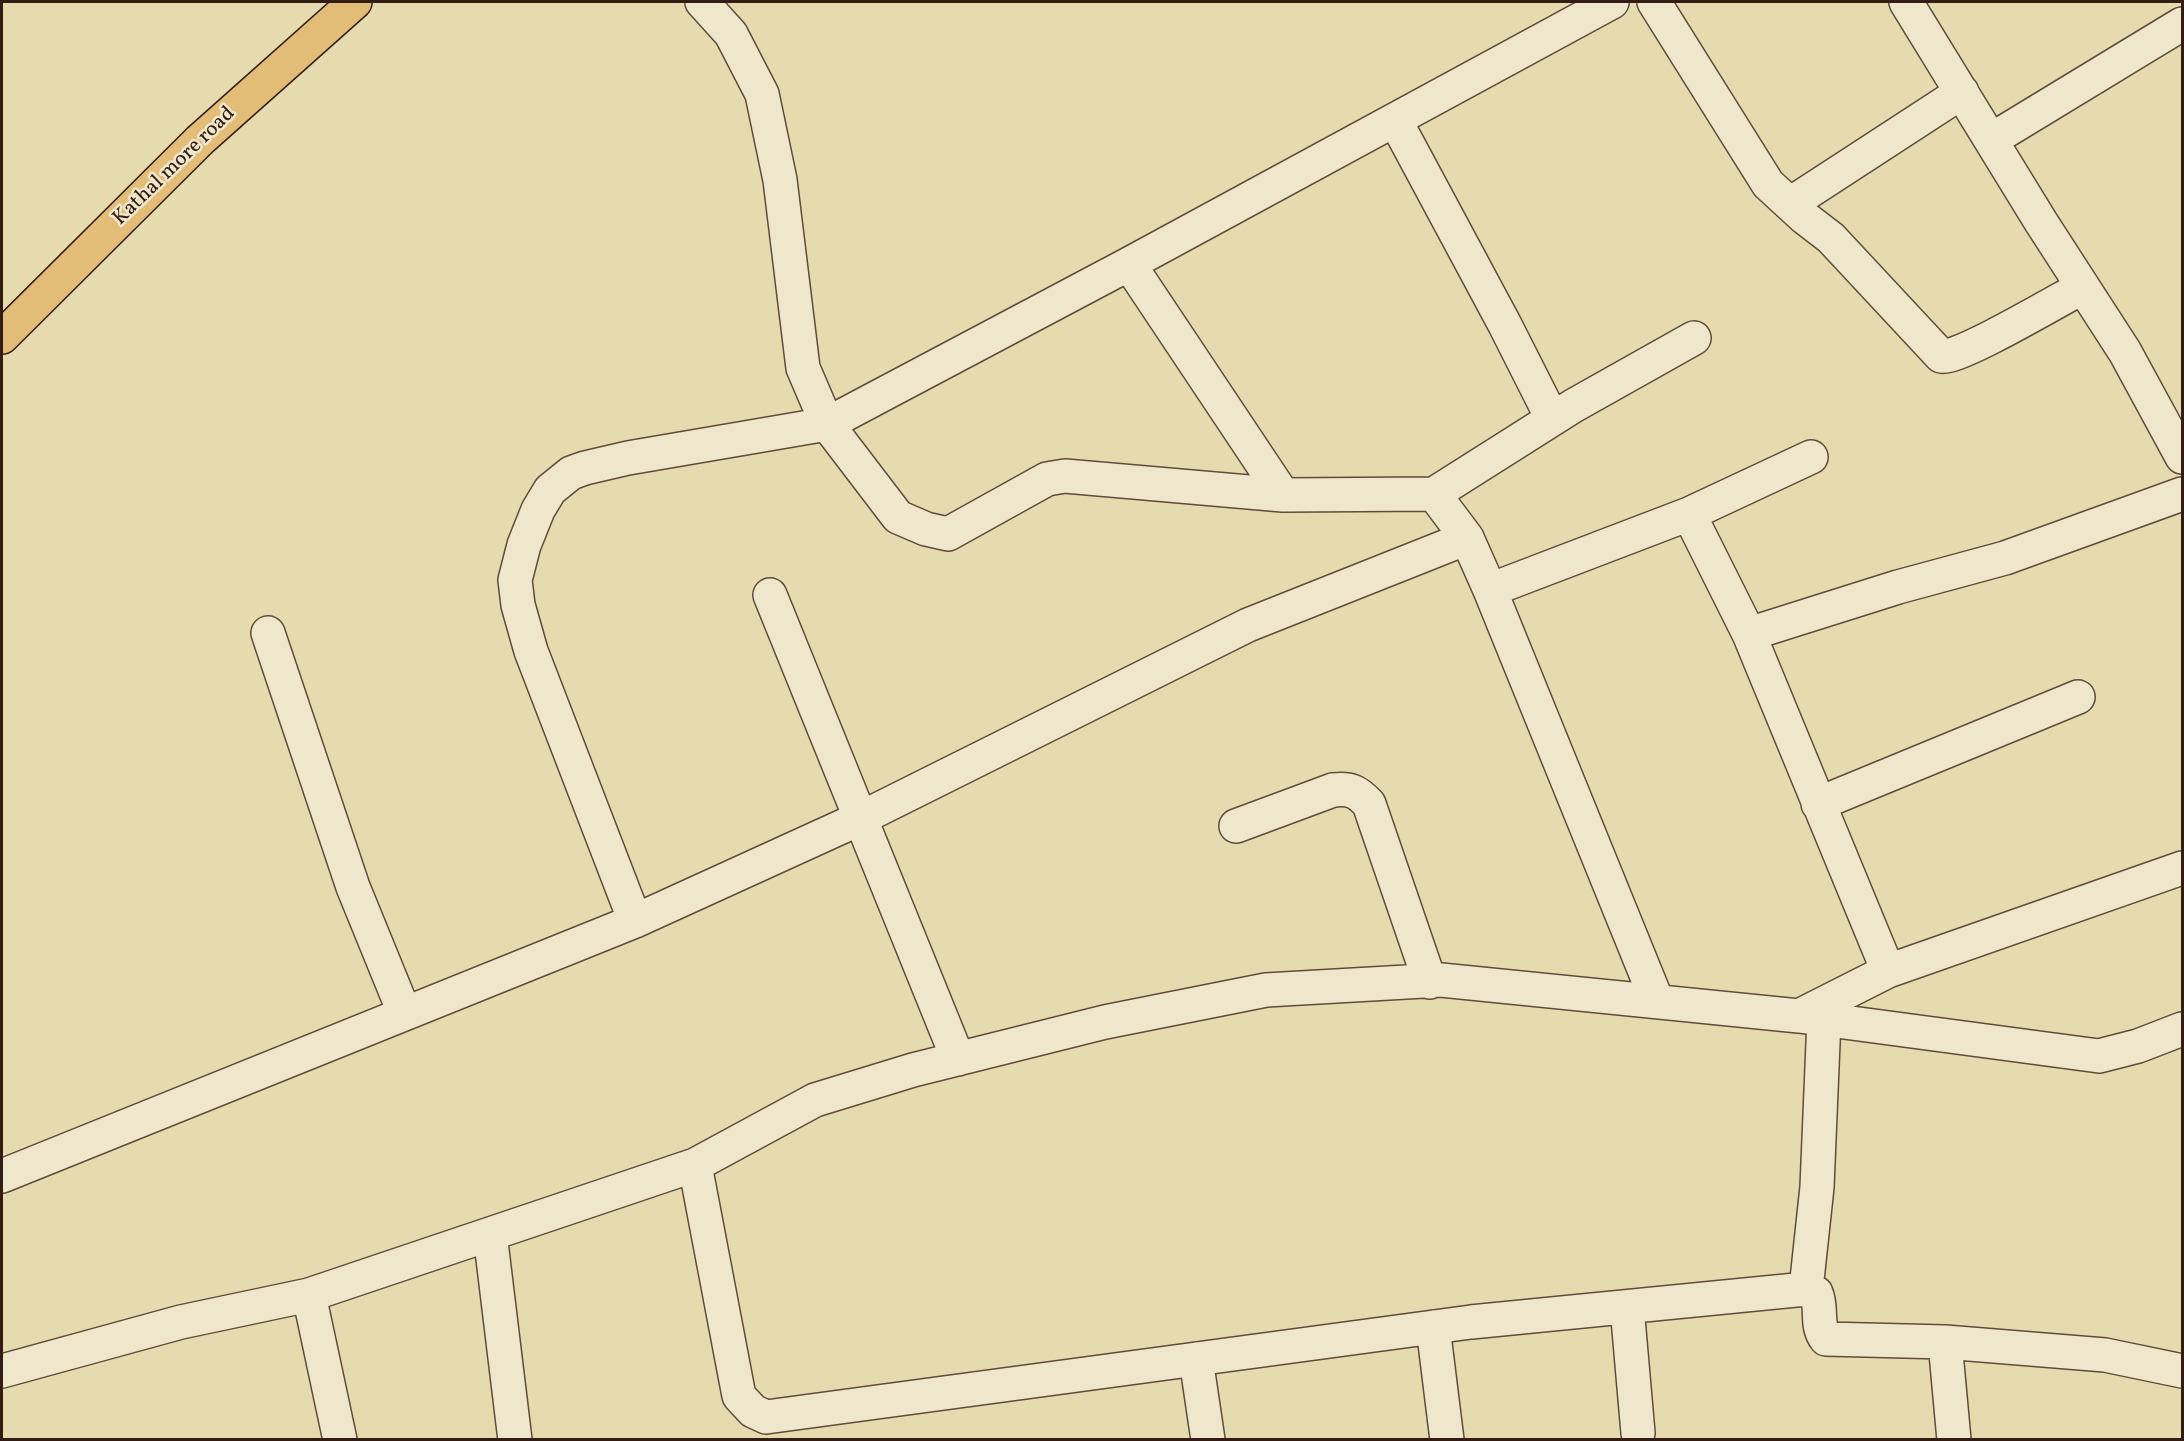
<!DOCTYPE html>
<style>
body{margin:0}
#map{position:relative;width:2184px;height:1441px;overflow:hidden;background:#e6daaf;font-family:Vollkorn,serif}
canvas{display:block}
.frame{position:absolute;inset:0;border:3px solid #321c13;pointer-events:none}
</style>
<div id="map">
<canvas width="2184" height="1441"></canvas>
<div class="frame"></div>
</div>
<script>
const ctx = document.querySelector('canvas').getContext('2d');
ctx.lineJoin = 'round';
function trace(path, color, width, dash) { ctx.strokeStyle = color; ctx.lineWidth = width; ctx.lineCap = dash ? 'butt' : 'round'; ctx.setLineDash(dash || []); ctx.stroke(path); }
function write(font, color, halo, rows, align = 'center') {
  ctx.font = font + ' Vollkorn,serif'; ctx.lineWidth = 5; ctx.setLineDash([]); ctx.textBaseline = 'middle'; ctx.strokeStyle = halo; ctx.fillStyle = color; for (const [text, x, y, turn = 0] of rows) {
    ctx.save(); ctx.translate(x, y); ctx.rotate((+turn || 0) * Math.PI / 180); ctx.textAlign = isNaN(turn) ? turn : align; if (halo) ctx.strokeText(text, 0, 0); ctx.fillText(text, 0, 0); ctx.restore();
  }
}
const minor = new Path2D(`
 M702,2L731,34L762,94L780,180L803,368L827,424L898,517L926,529L948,534L1047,479L1065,476L1283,495L1434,494L1467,538L1490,590
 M1654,2L1768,184L1805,218L1831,238L1941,356C1956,361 2062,298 2083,287
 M1906,2L2041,222L2125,352L2182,457
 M1395,120L1505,325L1552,418
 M1991,140L2182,24
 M1790,204L1962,92
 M1129,264L1283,495
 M1434,494L1573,406L1694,338
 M1689,514L1811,457
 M770,595L958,1059
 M268,633L353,887L404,1012
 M1818,804L2078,697
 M1236,826L1333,790C1350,788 1357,791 1369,804L1430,982
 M635,921L531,651L518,605L515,580L524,545L538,510L550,490L571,473L585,468L628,458L827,424L1129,264L1612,2
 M1888,971L2182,868
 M1657,1001L1490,590L1689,514L1749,634
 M1799,1016L1888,971L1749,634L1898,587L2005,558L2182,494
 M695,1165L739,1396L753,1411L766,1417L1471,1322L1806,1289L1816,1293C1823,1309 1815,1325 1826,1339L1945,1342L2105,1355L2182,1371
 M2,1176L635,921L861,818L1248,625L1467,538
 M490,1234L515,1440
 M1806,1289L1817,1187L1824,1019
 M309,1295L340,1440
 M1627,1307L1638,1433
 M1433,1327L1447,1440
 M1945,1342L1954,1440
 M1196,1359L1208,1440
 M2,1371L181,1322L309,1295L695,1165L815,1100L913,1070L1105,1022L1266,990L1441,980L1799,1016L2099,1056L2138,1046L2182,1029`);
const major = new Path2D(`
 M2,337L200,140L355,2`);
trace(minor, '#5f4c3a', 36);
trace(major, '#321c13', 36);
trace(minor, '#efe7cb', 33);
trace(major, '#e3bd78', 33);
write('21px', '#321c13', '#efe7cb', [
 ["Kathal more road",175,167,-44]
]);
</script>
